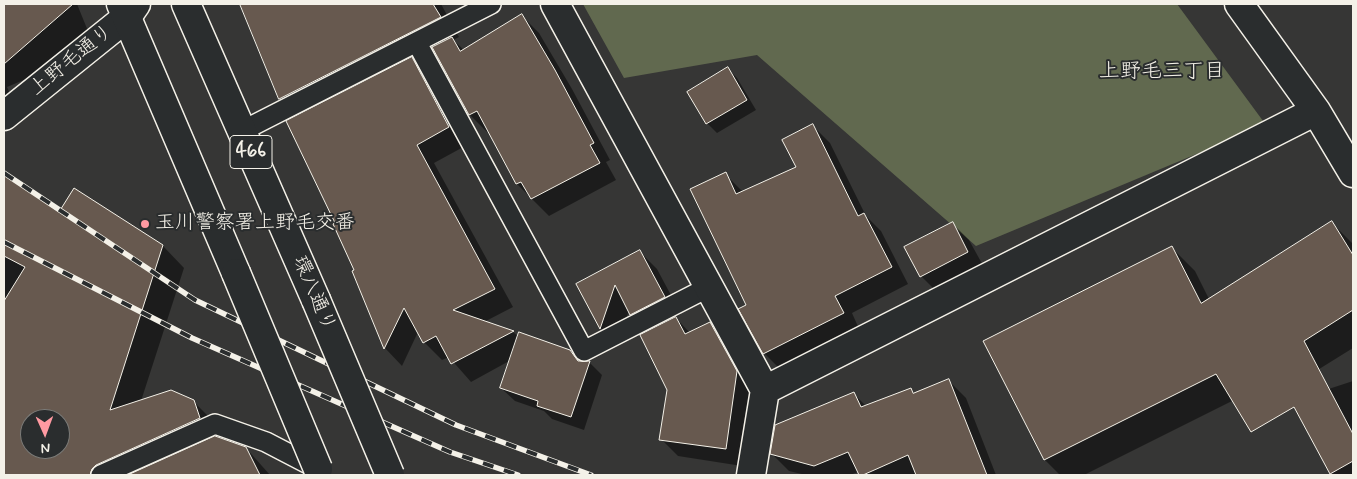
<!DOCTYPE html>
<meta charset="utf-8">
<style>
body{margin:0}
#map{position:relative;width:1357px;height:479px;overflow:hidden;background:#363635;font-family:Mynerve,sans-serif}
canvas{display:block}
.frame{position:absolute;inset:0;border:5px solid #f4f1e8;pointer-events:none}
.north{position:absolute;left:20px;top:409px;width:50px;height:50px;box-sizing:border-box;background:#2a2d2e;border:1px solid #7b7b78;border-radius:50%;rotate:178deg;font-size:14px;font-weight:700;line-height:20px;text-align:center;color:#f4f1e8}
.north::after{content:'';display:block;margin:auto;width:18px;height:22px;background:#ff9aa2;clip-path:polygon(50% 0,100% 100%,50% 72%,0 100%)}
</style>
<div id="map">
<canvas width="1357" height="479"></canvas>
<div class="frame"></div>
<div class="north">N</div>
</div>
<script>
const ctx = document.querySelector('canvas').getContext('2d');
ctx.lineJoin = 'round';
function fill(path, color) { ctx.fillStyle = color; ctx.fill(path, 'evenodd'); }
function trace(path, color, width, dash) { ctx.strokeStyle = color; ctx.lineWidth = width; ctx.lineCap = dash ? 'butt' : 'round'; ctx.setLineDash(dash || []); ctx.stroke(path); }
function write(font, color, halo, rows, align = 'center') {
  ctx.font = font + ' Mynerve,"Klee One",sans-serif'; ctx.lineWidth = 4; ctx.setLineDash([]); ctx.textBaseline = 'middle'; ctx.strokeStyle = halo; ctx.fillStyle = color; for (const [text, x, y, turn = 0] of rows) {
    ctx.save(); ctx.translate(x, y); ctx.rotate((+turn || 0) * Math.PI / 180); ctx.textAlign = isNaN(turn) ? turn : align; if (halo) ctx.strokeText(text, 0, 0); ctx.fillText(text, 0, 0); ctx.restore();
  }
}
fill(new Path2D(`
 M583,4H1177L1266,125L976,246L757,55L624,78Z`), '#61694f');
fill(new Path2D(`
 M4,4H77L88,31L38,74L7,87L14,102L4,111Z
 M241,4H441L459,37L453,40L464,50L522,16L539,33L572,89L610,160L606,162L616,180L549,216L517,184L489,131L487,132L470,115L435,49L413,60L430,77L467,145L434,163L513,307L484,322L513,332L519,337L570,351L581,362H589L602,375L584,430L552,419L544,411L515,401L501,388L511,360L471,382L449,357L442,360L424,342L418,332L402,366L385,348L354,271H356L298,116L281,99Z
 M727,68L737,78L756,110L717,133L707,123L688,92Z
 M813,126L830,143L866,216L881,231L908,284L852,313L860,331L781,370L764,353L747,306L725,174L743,192L797,167Z
 M4,175L59,214L163,246L184,268L141,401H193L215,423L221,439L246,448L270,475H4ZM30,419H60V449H30Z
 M952,223L969,240L985,269L938,293L921,276Z
 M1332,223L1353,244V348L1250,412L1236,399L1084,475H1060L1045,460L985,341L1172,248L1195,271L1209,299Z
 M640,252L657,269L681,314L675,317L690,333L710,324L727,341L753,389L742,466L678,456L661,439L668,390L649,332L629,310L617,345L601,329L578,284Z
 M949,381L966,398L996,475H860L858,472L850,475H806L789,471L772,454L854,394L866,406L911,390L915,394Z
 M1353,381V475H1333L1292,401Z`), '#0007');
const building = new Path2D(`
 M4,4H73L4,64Z
 M240,4H433L441,17L279,99Z
 M522,14L555,70L594,143L590,145L600,163L531,199L521,182L516,184L477,111L469,115L432,47L452,37L460,51Z
 M412,57L449,127L417,145L495,289L453,310L514,331L451,364L436,336L423,343L404,308L384,349L352,271L354,270L333,224L335,223L286,121Z
 M728,67L747,100L706,124L687,92Z
 M813,124L858,216L864,213L892,267L835,296L844,313L763,354L738,309L746,305L690,189L726,172L736,194L796,167L782,140Z
 M4,173L59,212L74,188L163,245L110,410L171,390L194,400L200,418L96,465L92,469L90,475H4V301L25,267L4,256ZM30,419H60V449H30Z
 M1332,221L1353,255V310L1304,341L1353,434V461L1330,474L1294,407L1251,432L1216,374L1044,460L983,341L1172,246L1201,303Z
 M953,222L968,252L920,277L904,247Z
 M640,250L665,297L630,315L615,285L600,329L576,284Z
 M676,317L685,334L710,322L737,371L726,449L659,440L667,390L640,335Z
 M519,332L570,350L578,361H590L571,417L537,406L538,401L500,388Z
 M949,379L987,475H916L908,455L863,475H859L848,452L814,466L770,454L775,425L854,392L861,407L911,388L913,393Z
 M215,436L246,447L260,475H128Z`);
fill(building, '#67594f');
trace(building, '#f4f1e8', 1);
const service = new Path2D(`
 M417,43L584,351L709,287
 M242,131L491,4
 M101,475L215,424L266,442L318,469`);
const minor = new Path2D(`
 M555,4L765,390L751,475
 M1239,4L1316,111L1353,173
 M765,390L1316,111`);
const tertiary = new Path2D(`
 M4,116L127,17L136,4`);
const trunk = new Path2D(`
 M121,4L236,273
 M186,4L316,300`);
trace(service, '#f4f1e8', 22);
trace(minor, '#f4f1e8', 31);
trace(tertiary, '#f4f1e8', 31);
trace(trunk, '#f4f1e8', 31);
trace(service, '#2a2d2e', 19);
trace(minor, '#2a2d2e', 28);
trace(tertiary, '#2a2d2e', 28);
trace(trunk, '#2a2d2e', 28);
const rail = new Path2D(`
 M4,173L195,300L456,425L591,475
 M4,242L192,338L450,452L518,475`);
trace(rail, '#f4f1e8', 5.5);
trace(rail, '#2a2d2e', 4, [11]);
const trunkBridge = new Path2D(`
 M236,273L318,469
 M316,300L390,475`);
trace(trunkBridge, '#f4f1e8', 31, []);
trace(trunkBridge, '#2a2d2e', 28);
for (const [x, y, r, color] of [
 [145,224,5,"#ff9aa2"]
]) { const dot = new Path2D(); dot.arc(x, y, r, 0, 2 * Math.PI); ctx.fillStyle = color; ctx.fill(dot); trace(dot, '#2a2d2e', 2); }
for (const [x, y, w] of [
 [251,152,42]
]) { const box = new Path2D(); box.roundRect(x - w / 2, y - 16.5, w, 33, 4); ctx.fillStyle = '#2a2d2e'; ctx.fill(box); trace(box, '#f4f1e8', 1); }
write('bold 19px', '#f4f1e8', null, [
 ["466",251,152]
]);
write('20px', '#f4f1e8', '#2a2d2e', [
 ["上野毛通り",72,61,-39],
 ["環八通り",313,294,67]
]);
write('20px', '#f4f1e8', '#2a2d2e', [
 ["玉川警察署上野毛交番",155,224]
], 'left');
write('21px', '#f4f1e8', '#2a2d2e', [
 ["上野毛三丁目",1162,73]
]);
</script>
